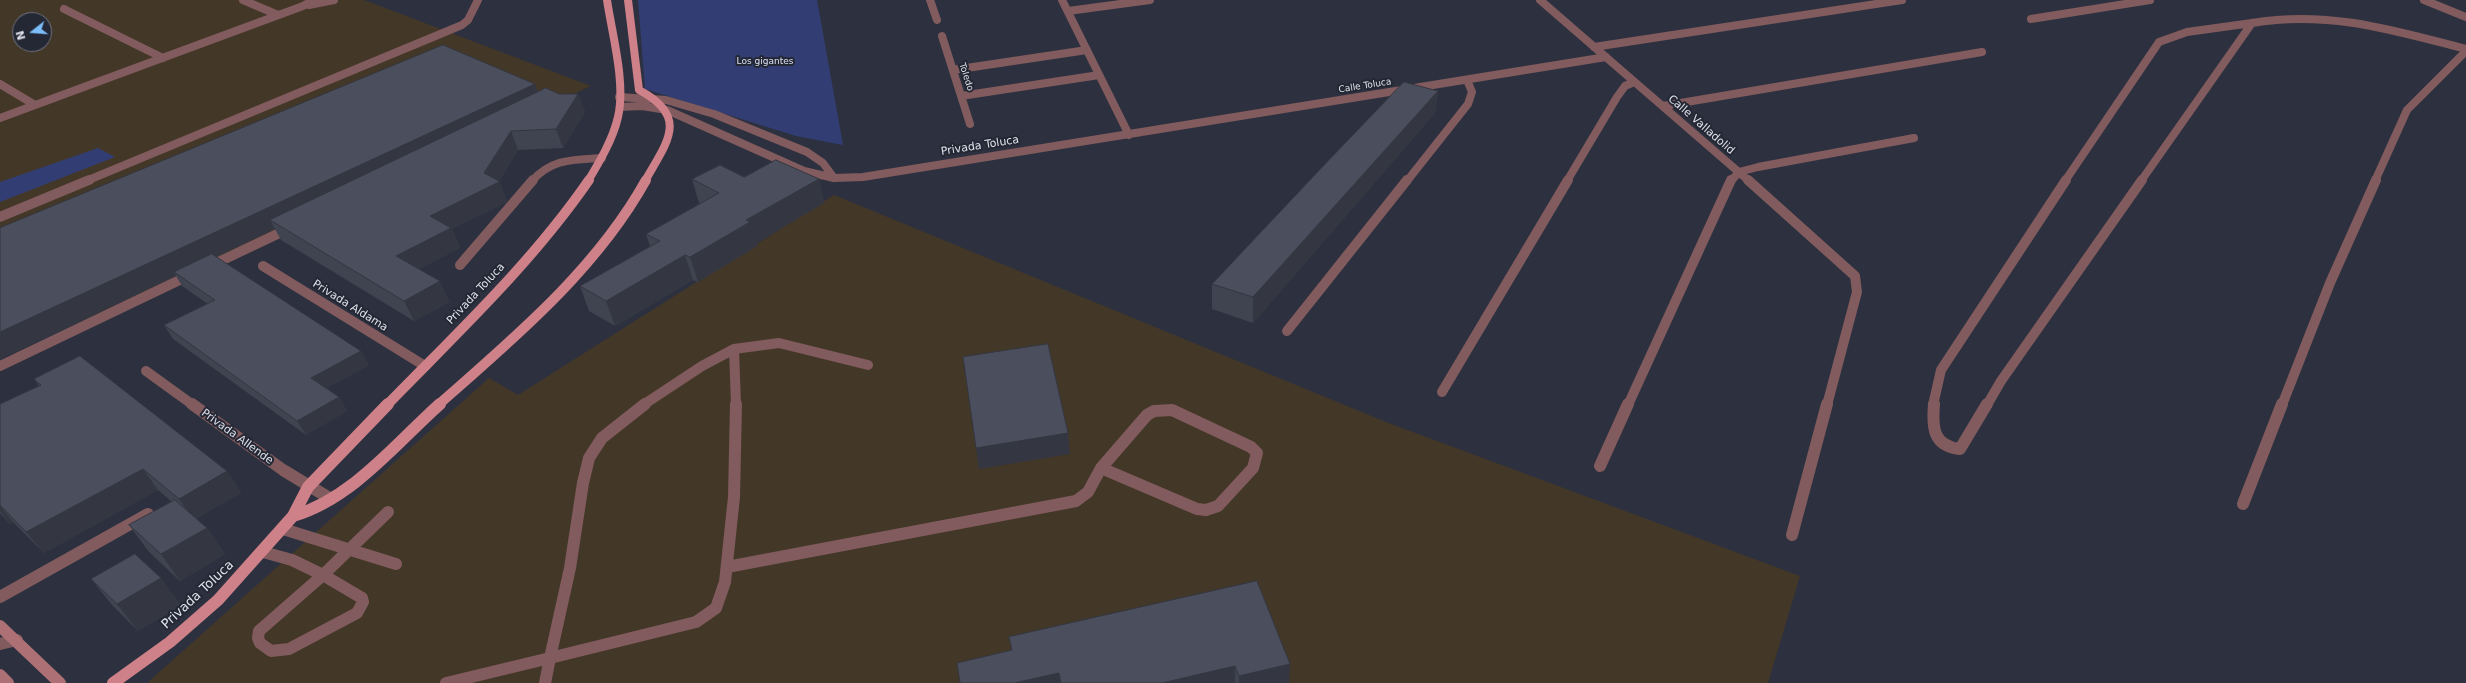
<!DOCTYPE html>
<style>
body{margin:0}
#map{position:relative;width:2466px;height:683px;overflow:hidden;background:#2d313f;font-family:"DejaVu Sans",sans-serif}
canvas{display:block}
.north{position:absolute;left:12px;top:12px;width:40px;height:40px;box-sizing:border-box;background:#242734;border:1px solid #6f727d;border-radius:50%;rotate:253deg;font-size:11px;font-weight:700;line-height:16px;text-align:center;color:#dfe2ea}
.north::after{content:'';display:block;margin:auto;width:14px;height:18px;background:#7cbef9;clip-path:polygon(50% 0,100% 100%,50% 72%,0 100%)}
</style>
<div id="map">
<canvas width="2466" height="683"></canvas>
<div class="north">N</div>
</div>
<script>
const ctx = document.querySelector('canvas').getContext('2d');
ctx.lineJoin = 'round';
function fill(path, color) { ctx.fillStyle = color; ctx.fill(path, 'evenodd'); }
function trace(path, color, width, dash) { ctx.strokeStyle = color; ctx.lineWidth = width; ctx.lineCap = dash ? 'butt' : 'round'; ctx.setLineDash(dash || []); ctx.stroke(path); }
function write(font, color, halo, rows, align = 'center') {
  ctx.font = font + ' "DejaVu Sans",sans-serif'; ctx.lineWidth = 4; ctx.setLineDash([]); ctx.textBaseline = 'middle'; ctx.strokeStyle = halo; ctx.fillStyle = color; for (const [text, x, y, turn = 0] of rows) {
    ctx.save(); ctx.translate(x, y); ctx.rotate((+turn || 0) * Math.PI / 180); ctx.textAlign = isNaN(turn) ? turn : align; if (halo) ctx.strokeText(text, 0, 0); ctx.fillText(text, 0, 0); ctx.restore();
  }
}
fill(new Path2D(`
 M0,0H364L591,86L0,358ZM20,20H44V44H20Z
 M834,195L1386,422L1800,576L1768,683H147L489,378L518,395Z`), '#433728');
fill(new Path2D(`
 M638,0H817L843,145L796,136L645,89Z
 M98,148L115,157L0,202V182Z`), '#323e73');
trace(new Path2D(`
 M2424,0L2466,17
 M2252,23C2328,10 2393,30 2466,49
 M86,181L462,25L468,20L478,0
 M2065,181L2159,42L2187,32L2252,23
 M2141,181L2252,23
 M2375,181L2407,110L2466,51`), '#815b5d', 8);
trace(new Path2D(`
 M0,217L89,180
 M210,266L290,228
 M734,349L779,343L868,365
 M0,366L190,275
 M643,405L702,366L734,349L736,405
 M1933,405L1941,370L2066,180
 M1987,405L2001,381L2142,180
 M2282,405L2330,283L2376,180`), '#815b5d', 10);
trace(new Path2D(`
 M1934,404C1932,428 1933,446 1960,449L1987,404
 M1172,410L1251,447L1257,453L1253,468L1218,506L1206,510L1197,509L1101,468L1147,415L1154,411Z
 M2243,504L2282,404
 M283,529L396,564
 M263,552L292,560L323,575
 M727,567L1076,501L1088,492L1101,468
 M323,575L362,598L363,602L357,613L289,649L271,651L260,643L258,638L259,631Z
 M323,575L388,512
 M550,658L570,568L583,483L589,458L602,438L645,404
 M550,658L696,622L716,608L725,582L734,497L736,404
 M446,683L550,658
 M545,683L550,658`), '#815b5d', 12);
trace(new Path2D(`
 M243,0L278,15
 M930,0L937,20
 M1062,0L1129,135
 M1540,0L1749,181
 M309,5L334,0
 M64,9L163,58
 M1068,11L1150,0
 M2031,19L2150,0
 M942,36L970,124
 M1594,47L1902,0
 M953,70L1087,50
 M0,84L35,105
 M961,96L1099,75
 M619,97L666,100L714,114L807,152L823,163L834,178
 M1663,106L1982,52
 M620,107L642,106L667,110L804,171L834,178L863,177L1606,57
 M0,118L303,6L314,0
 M532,181C552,158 574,160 602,158
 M1407,181L1468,104L1472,92L1467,80
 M1567,181L1617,97L1625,86L1634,82
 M1731,181L1739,172L1758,167L1914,138`), '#815b5d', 8);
trace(new Path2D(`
 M1748,180L1855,276L1857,292L1827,405
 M460,265L533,180
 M263,266L425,366
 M1287,331L1407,180
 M146,371L193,405
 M1442,392L1568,180
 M1628,405L1731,180`), '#815b5d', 10);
trace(new Path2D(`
 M192,404L283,470L331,499
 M1600,466L1628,404
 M1792,535L1827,404
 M0,597L148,514
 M0,644L17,640`), '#815b5d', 12);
trace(new Path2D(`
 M0,626L60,683
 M0,675L8,683`), '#ad7175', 12);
trace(new Path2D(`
 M628,0L639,90C690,117 667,142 645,181
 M588,181C600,161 613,139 618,117C626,83 612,34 607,0`), '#ce8188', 8);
trace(new Path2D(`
 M387,405C457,333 531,264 589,180
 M438,405C514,338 596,270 646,180`), '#ce8188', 10);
trace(new Path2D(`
 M293,516C353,498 395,444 440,404
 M113,683L170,642L218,600L293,516L308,487L388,404`), '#ce8188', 12);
fill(new Path2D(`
 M1438,91L1435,113L1253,323L1212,309V284Z
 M538,92L559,94H578L585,112L563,148L518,150L499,181L507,201L505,203L452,229L460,248L419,269L450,302L414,321L281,240L275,229L216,257L369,365L327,388L339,397L347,411L306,435L173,339L164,325L208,304L182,286L176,276L0,359V228Z
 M744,177L819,179L824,203L756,243L757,246L698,282L693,280L615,326L589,311L580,286L650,246L646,234L700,204L699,203L692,179Z
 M34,379L227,471L241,493L196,518L207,528L225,554L180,581L149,552L129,525L172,502L158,490L44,553L13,522L10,524L0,513V404L39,386Z
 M91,579L181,605L138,631L112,605Z
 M1257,581L1289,683H960L1012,650L1009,637Z`), '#404350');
fill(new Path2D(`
 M535,84L542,102L270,220L275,229L178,275L174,272L176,276L0,359V332Z
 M1438,91L1435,113L1253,323V297Z
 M578,94L585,112L563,148L556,129Z
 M511,131L518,150L499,181L507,201L505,203L452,229L460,248L406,276L396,256L430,216L484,173Z
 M819,179L824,203L756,243L757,246L698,282L690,257L746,220Z
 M685,255L693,280L615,326L606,301Z
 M440,281L450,302L414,321L404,301Z
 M361,351L369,365L320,392L311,378Z
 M339,397L347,411L306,435L297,421Z
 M1068,433L1070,454L979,469L976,448Z
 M143,469L158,490L44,553L26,532Z
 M227,471L241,493L194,520L179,499Z
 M0,506L13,522L10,524L0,511Z
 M207,528L225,554L180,581L161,554Z
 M161,578L181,605L138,631L117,604Z
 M1290,664L1289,683H1239V676Z
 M1235,666V683H1162Z
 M1059,673L1060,683H1014Z`), '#343741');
const building = new Path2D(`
 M443,45L535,84L0,332V228Z
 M1404,82L1438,91L1253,297L1212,284L1326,163Z
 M546,88L559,94H578L556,129L511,131L484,173L499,181L497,183L430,216L451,228L396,256L440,281L404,301L270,220Z
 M776,160L819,179L746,220L750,222L690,257L685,255L606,301L580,286L660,241L646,234L719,193L692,179L720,165L744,177Z
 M212,254L361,351L311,378L339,397L297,421L164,325L215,300L174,272Z
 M1048,344L1068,433L976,448L963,357Z
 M80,356L227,471L179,499L143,469L26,532L0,505V404L41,385L34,379Z
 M175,500L207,528L161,554L129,525Z
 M135,554L161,578L117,604L91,579Z
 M1257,581L1290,664L1239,676L1235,666L1162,683H1061L1059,673L1014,683H960L957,663L1012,650L1009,637Z`);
fill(building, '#4a4e5d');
trace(building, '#343741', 1);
write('9px', '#dae0f4', '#242734', [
 ["Los gigantes",765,62]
]);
write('9px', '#dfe2ea', '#242734', [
 ["Toledo",966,77,72],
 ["Calle Toluca",1365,86,-9]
]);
write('11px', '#dfe2ea', '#242734', [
 ["Calle Valladolid",1701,125,41],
 ["Privada Toluca",980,146,-9],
 ["Privada Toluca",476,294,-47],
 ["Privada Aldama",350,306,32],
 ["Privada Allende",237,437,36]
]);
write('13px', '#dfe2ea', '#242734', [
 ["Privada Toluca",198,595,-43]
]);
</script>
